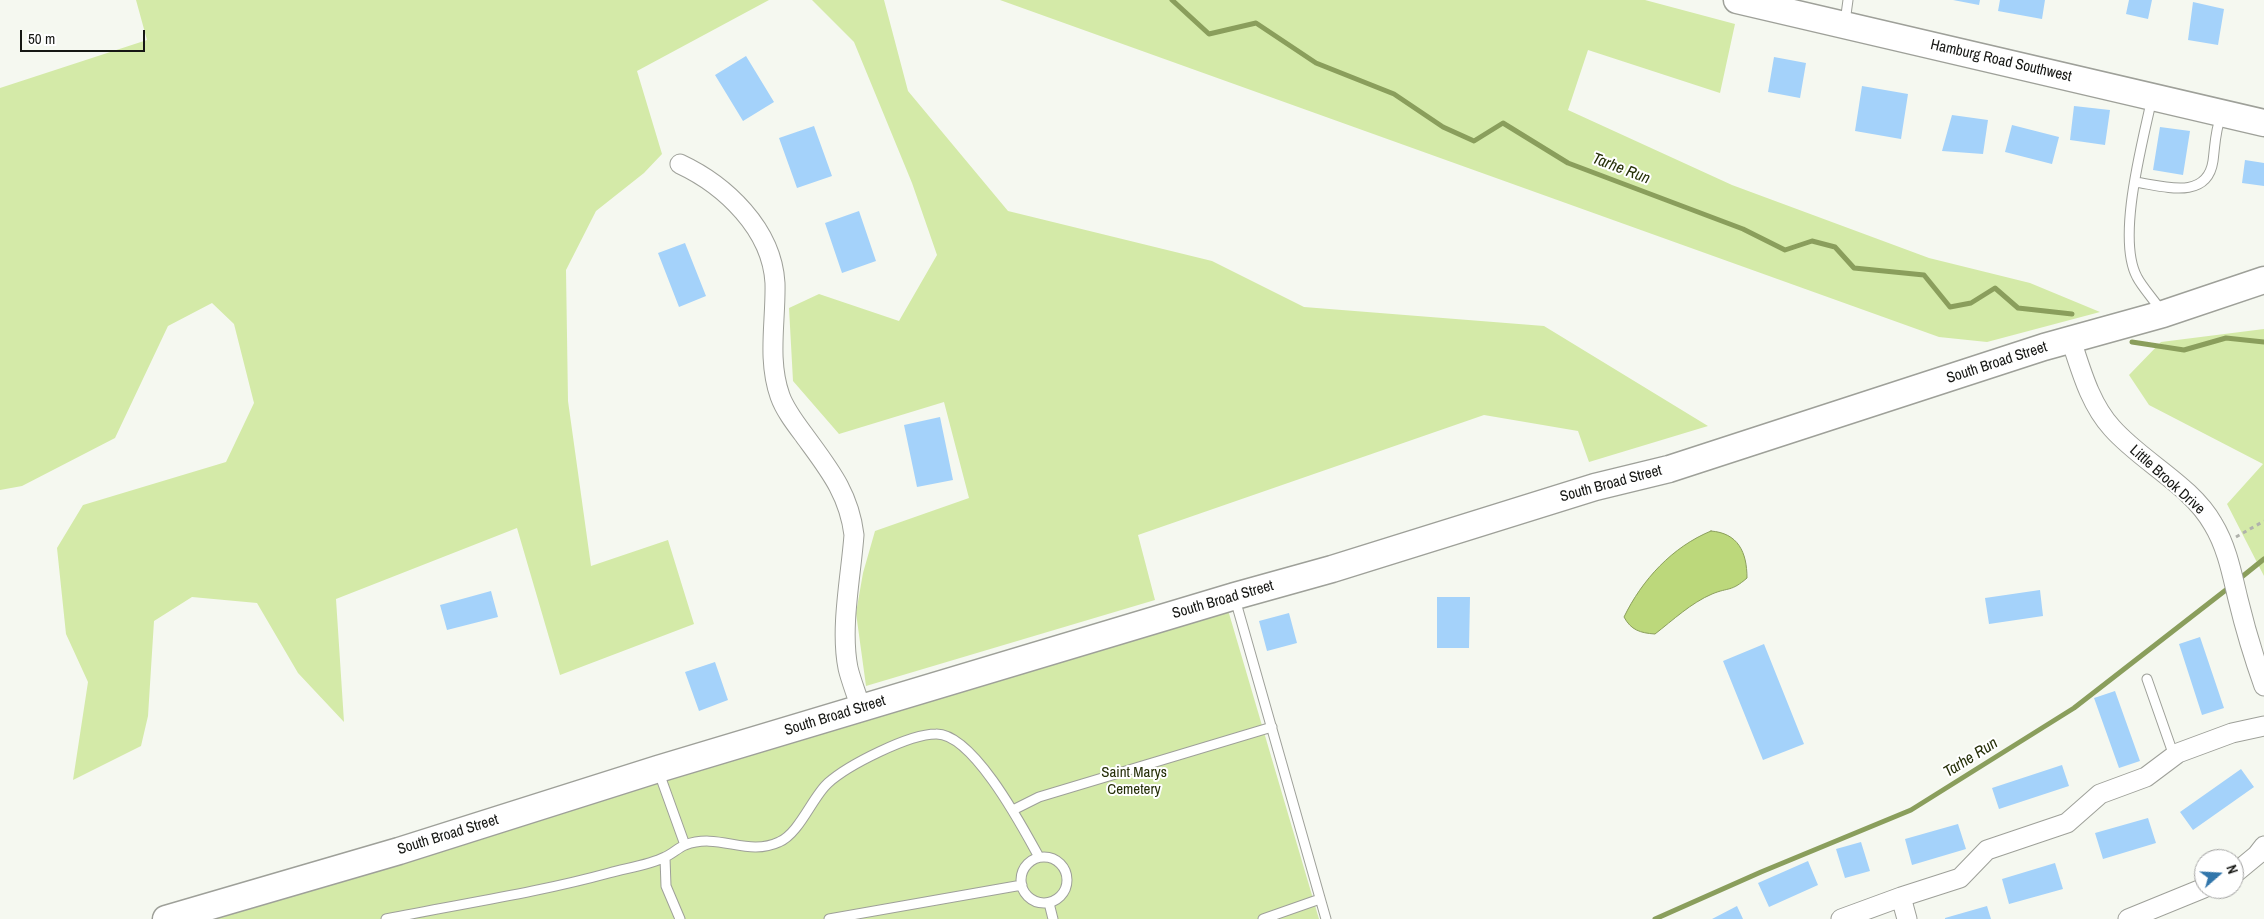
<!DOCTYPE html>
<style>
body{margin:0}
#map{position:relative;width:2264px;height:919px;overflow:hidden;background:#f5f8f0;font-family:"Archivo Narrow",sans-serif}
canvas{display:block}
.north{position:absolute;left:2194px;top:849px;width:50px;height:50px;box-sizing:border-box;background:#fff;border:1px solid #a2a2a1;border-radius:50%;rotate:71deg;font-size:14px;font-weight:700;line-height:20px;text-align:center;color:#161714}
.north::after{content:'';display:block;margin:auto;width:18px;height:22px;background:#3176ab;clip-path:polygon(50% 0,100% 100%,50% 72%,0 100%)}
.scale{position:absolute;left:20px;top:30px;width:125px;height:22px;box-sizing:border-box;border:2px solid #161714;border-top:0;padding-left:6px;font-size:15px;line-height:18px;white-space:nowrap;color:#161714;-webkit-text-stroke:4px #fff;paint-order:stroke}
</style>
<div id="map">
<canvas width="2264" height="919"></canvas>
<div class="north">N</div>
<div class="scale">50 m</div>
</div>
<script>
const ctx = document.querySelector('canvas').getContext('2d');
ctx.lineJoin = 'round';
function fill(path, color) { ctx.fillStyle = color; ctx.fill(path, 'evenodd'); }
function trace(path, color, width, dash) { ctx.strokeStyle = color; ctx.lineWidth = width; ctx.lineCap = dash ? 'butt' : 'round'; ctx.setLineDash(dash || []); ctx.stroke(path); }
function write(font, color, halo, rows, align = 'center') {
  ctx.font = font + ' "Archivo Narrow",sans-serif'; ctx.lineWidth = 4; ctx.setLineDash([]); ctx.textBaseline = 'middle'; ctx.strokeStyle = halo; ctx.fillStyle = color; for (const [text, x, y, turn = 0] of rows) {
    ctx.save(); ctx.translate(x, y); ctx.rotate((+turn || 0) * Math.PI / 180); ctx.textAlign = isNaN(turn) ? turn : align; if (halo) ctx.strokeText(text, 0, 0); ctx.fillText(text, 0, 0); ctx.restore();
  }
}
fill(new Path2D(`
 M136,0H769L637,71L662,154L644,173L596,211L566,270L568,401L591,566L668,540L694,624L560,675L517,528L336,599L344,722L298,673L257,603L192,597L154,621L148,716L141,746L73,780L88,682L66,634L57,548L83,505L226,462L254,403L234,324L212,303L168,326L115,438L22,486L0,490V88L147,40Z
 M812,0H884L908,91L1008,211L1212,261L1304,307L1544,326L1708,426L1589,462L1578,431L1484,415L1138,535L1155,600L866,686L856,613L863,573L875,531L969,498L944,402L839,434L793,381L789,308L819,294L899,321L937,255L912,183L854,42Z
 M1000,0H1645L1735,24L1720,93L1588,50L1568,110L1732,185L1929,258L2030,283L2100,312L1987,342L1939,337Z
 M2264,329V576L2227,504L2263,464L2149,405L2129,375L2161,342Z
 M1228,610L1319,919H199Z`), '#d4eaa8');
const water = new Path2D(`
 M1711,531C1738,533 1747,552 1747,578C1731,592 1729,587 1712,594C1691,603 1673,620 1655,634C1640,633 1631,630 1624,617C1642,580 1672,547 1711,531Z`);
fill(water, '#bcd87b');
trace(water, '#8a9e5c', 1);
trace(new Path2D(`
 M1172,0L1209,34L1256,23L1316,63L1394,94L1443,127L1474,141L1503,123L1568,163L1743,229L1785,250L1812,241L1835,247L1854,268L1924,275L1950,307L1971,303L1995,288L2018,308L2072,314
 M2132,342L2184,350L2226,338L2264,342
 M2238,580L2264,559
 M1655,919L1761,872L1911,810L2074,708L2231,586`), '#8a9e5c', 5);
fill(new Path2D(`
 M1953,0H1980L1979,5Z
 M2000,0H2045L2042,19L1998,11Z
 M2129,0H2152L2148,19L2126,14Z
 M2193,2L2224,9L2218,45L2188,40Z
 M746,56L774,102L743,121L715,75Z
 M1774,57L1806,63L1800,98L1768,92Z
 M1862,86L1908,94L1901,139L1855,131Z
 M2074,106L2110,110L2105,145L2070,140Z
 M1952,115L1988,120L1983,154L1942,151Z
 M2012,125L2059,137L2052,164L2005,152Z
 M814,126L832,176L797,188L779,138Z
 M2160,127L2190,131L2183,175L2153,170Z
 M2245,160L2264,163V186L2242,183Z
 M859,211L876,261L842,273L825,223Z
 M685,243L706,296L679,307L658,253Z
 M940,417L953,480L917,487L904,425Z
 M2040,590L2043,616L1989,624L1985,598Z
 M491,591L498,617L447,630L440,605Z
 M1437,597H1470L1469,648H1437Z
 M1289,613L1297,643L1267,651L1259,621Z
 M2200,637L2224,708L2202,715L2179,644Z
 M1764,644L1804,744L1763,760L1723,661Z
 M715,662L728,700L699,711L685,672Z
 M2115,691L2140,761L2119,768L2094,698Z
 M2062,765L2069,786L1999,809L1992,788Z
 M2241,769L2254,787L2193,830L2180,812Z
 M2148,818L2156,843L2103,859L2095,833Z
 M1958,824L1966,849L1912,865L1905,839Z
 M1861,842L1870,871L1845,878L1836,849Z
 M1808,861L1818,885L1769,907L1758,883Z
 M2055,863L2063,889L2009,904L2002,879Z
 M1737,906L1743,919H1712Z
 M1987,906L1991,919H1945V918Z`), '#a4d2fa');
const lane = new Path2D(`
 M1845,22L1848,0
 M2152,98C2143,141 2116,238 2137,277C2142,287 2155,301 2162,312
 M2135,182C2163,186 2207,201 2213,161C2215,146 2215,131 2221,116
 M1235,599L1326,919
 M2147,679L2174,756
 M658,770L685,845
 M1013,810L1039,797L1272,727
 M1021 880a23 23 0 1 1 46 0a23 23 0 1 1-46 0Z
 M665,858L666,886L680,919
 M1049,903L1053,919
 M386,919C460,904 536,893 609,873C627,868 649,865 665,857C672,854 678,848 685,845C719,832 747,857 779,842C799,834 813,796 828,783C848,765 909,734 936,734C973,733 1023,828 1039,857
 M829,919L1022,885
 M1263,919L1320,899`);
const street = new Path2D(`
 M680,164C725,185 772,229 775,283C776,321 767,359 780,396C785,410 795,423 804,435C828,468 849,493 854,535C851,576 840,628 848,668C851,681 857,695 861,709
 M2071,340C2081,370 2090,404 2112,428C2142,462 2191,485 2213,524C2227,547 2232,574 2238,599C2245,628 2254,658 2264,686
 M2234,874L2257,855L2264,846
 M1901,897L1960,878L1987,850L2067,823L2100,794L2146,777L2178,753L2232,733L2264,726
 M1841,919L1901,897L1907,919
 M2128,919L2204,888`);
const secondary = new Path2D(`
 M1737,0L2264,123
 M166,919L399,851L658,769L1235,596L1332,569L1595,487L1669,469L2044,347L2163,314L2264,280`);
trace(lane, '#9ea099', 11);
trace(street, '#9ea099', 21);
trace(secondary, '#9ea099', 29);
trace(new Path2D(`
 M2236,537L2264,521`), '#b0b2ac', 3, [4, 4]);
trace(lane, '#fff', 9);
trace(street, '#fff', 19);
trace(secondary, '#fff', 26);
write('15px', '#161714', '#fff', [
 ["Hamburg Road Southwest",2001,61,13],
 ["South Broad Street",1997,363,-18],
 ["Little Brook Drive",2167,480,42],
 ["South Broad Street",1611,484,-15],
 ["South Broad Street",1223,600,-16],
 ["South Broad Street",835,716,-17],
 ["South Broad Street",448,835,-17]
]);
write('15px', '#242e06', '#fff', [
 ["Saint Marys",1134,773],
 ["Cemetery",1134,790]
]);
write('italic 16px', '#252f07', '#fff', [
 ["Tarhe Run",1621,169,21],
 ["Tarhe Run",1971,758,-32]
]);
</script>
